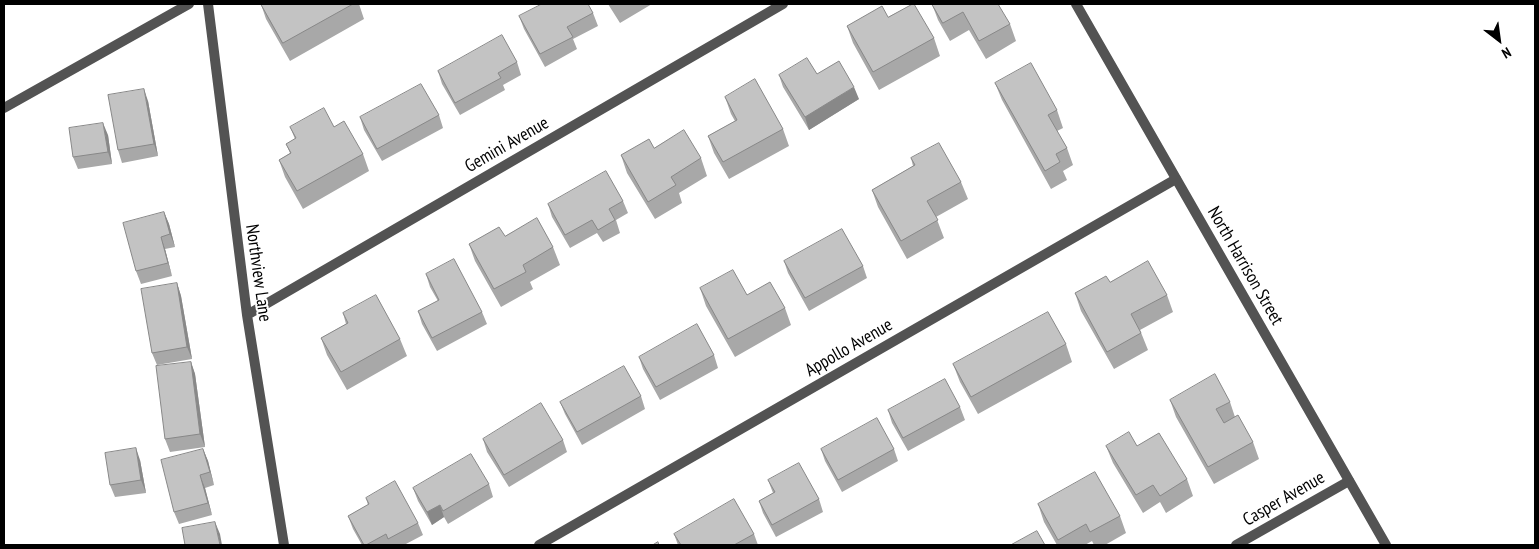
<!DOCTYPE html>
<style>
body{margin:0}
#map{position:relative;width:1539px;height:549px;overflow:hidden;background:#fff;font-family:"PT Sans Narrow",sans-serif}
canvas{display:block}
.frame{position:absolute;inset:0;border:5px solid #000;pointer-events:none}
.north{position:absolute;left:1474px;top:15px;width:50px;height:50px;-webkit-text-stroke:4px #fff;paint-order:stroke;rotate:150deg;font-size:14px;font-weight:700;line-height:20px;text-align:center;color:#000}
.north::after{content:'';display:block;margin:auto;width:18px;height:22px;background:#000;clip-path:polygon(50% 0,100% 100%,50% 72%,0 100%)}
</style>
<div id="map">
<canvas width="1539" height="549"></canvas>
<div class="frame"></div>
<div class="north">N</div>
</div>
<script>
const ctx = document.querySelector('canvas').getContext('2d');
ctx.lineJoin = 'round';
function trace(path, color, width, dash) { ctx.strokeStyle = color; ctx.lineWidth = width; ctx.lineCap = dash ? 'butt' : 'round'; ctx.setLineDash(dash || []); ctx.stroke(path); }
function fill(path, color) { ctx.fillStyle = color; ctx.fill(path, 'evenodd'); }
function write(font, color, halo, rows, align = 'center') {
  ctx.font = font + ' "PT Sans Narrow",sans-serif'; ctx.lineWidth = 4; ctx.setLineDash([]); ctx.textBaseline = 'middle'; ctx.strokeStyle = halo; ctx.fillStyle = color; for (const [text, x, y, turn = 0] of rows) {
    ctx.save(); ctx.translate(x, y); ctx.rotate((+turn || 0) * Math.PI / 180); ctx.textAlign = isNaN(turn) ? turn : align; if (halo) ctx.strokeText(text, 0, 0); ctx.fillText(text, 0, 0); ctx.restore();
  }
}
trace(new Path2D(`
 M208,4L247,315L284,545
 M4,108L189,4
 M247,315L783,4
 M539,545L1176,179
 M1236,545L1349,481`), '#535353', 10);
trace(new Path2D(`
 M1076,4L1386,545`), '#535353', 10);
fill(new Path2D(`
 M261,4H359L364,19L290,61L266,19Z
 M608,4H652L620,23Z
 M932,4L1010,24L1016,41L986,59L969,30L950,41L938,20Z
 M593,13L598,26L573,39L577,49L545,67L524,29L519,16Z
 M888,17L934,38L940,56L879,90L853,43L847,26Z
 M517,62L521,75L503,85L505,90L460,115L442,84L438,71Z
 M779,75L859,99L809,130L783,87Z
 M995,83L1057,110L1063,128L1057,131L1067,148L1073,165L1063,171L1067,180L1051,189L1002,100Z
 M725,97L783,129L789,146L729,179L714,153L708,136L735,121L731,114Z
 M148,101L158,156L122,163L118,150Z
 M439,115L443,128L382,161L364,130L360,117Z
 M290,127H334L363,154L369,171L303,209L285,177L279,160L290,153L286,144L295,139Z
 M108,135L112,164L78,169L73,157Z
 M654,148L701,158L707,176L679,193L682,203L655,219L627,173L621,155Z
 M911,158L961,182L968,199L936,217L944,238L907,259L878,207L872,190L913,166Z
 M623,201L628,213L616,220L620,233L603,242L597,233L570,248L552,217L548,204Z
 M164,212L169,224L175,247L165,249L172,276L141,284L136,271Z
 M505,236L553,247L560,265L530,282L533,289L501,307L475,261L469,244Z
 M784,261L863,266L867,278L809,311L788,273Z
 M426,274L482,312L487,324L437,351L422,324L418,311L438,301L430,287Z
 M1110,282L1167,295L1173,312L1140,330L1148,350L1114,369L1081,311L1075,293Z
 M177,283L181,296L192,359L157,365L152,353Z
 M700,288L747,295L785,308L791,325L735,357L706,306Z
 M343,313L400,339L407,356L347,390L327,355L321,338L346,324Z
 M1066,344L1072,362L978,414L960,382L953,364Z
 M714,355L718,368L660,400L643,369L639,357Z
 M191,362L195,374L205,447L170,452L165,439Z
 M641,396L645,409L582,445L565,414L560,402Z
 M1170,400L1230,402L1235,417L1253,442L1259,459L1214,484L1176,417Z
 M960,407L965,420L908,451L892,423L888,410Z
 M483,439L563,440L567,452L509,487L487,452Z
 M1106,446H1137L1187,479L1193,496L1166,513L1160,502L1143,513L1113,463Z
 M203,449L208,461L214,485L205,488L212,515L179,524L174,512Z
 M821,449H894L898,461L842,492L825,461Z
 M140,460L146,493L115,497L110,485Z
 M768,480L819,499L823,512L776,537L763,513L759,501L773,493Z
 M489,484L493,497L448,524L444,517L432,525L418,501L413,488Z
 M366,498L418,523L423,535L404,545H362L353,529L348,516L368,505Z
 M1038,504L1120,516L1126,533L1105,545H1094L1092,541L1085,545H1057L1044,522Z
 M674,534H754L758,545H678Z`), '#a8a8a8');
fill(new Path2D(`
 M854,87L859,99L809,130L805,117Z
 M144,89L148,101L158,156L154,144Z
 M103,123L108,135L112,164L108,152Z
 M164,212L169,224L175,247L170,234Z
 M161,237L165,249L172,276L168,263Z
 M177,283L181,296L192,359L187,347Z
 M191,362L195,374L205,447L200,434Z
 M136,448L140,460L146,493L141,480Z
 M203,449L208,461L214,485L210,472Z
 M200,475L205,488L212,515L208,503Z
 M440,505L444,517L432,525L427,512Z
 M215,522L220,534L222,545H220Z`), '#888');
const building = new Path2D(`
 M261,4H353L283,43Z
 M542,4H588L593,13L567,27L573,37L540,54L519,16Z
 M913,4H914L934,38L873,72L847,26L882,6L888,17Z
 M932,4H998L1010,24L979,41L963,12L943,23Z
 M502,35L517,62L498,73L501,78L455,103L438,71Z
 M807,58L817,74L839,61L854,87L805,117L779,75Z
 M1031,63L1057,110L1048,115L1067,148L1056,154L1060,162L1045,171L995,83Z
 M755,79L783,129L723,162L708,136L737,120L725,97Z
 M421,84L439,115L377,149L360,117Z
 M144,89L154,144L118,150L108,95Z
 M324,108L334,127L344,121L363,154L297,191L279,160L291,153L286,144L296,138L290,127Z
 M103,123L108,152L73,157L69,128Z
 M684,130L701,158L671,177L676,185L648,202L621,155L649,139L654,148Z
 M939,143L961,182L927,201L938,220L901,241L872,190L915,165L911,158Z
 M606,171L623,201L609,209L615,220L598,230L592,220L565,235L548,204Z
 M164,212L170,234L161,237L168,263L136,271L123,223Z
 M537,218L553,247L523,265L526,272L494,289L469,244L499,227L505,236Z
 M842,229L863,266L805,298L784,261Z
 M454,259L482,312L432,338L418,311L439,300L426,274Z
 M1148,261L1167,295L1131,314L1141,333L1107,352L1075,293L1106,276L1110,282Z
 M733,270L747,295L770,282L785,308L728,339L700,288Z
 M177,283L187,347L152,353L141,289Z
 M376,295L400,339L341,372L321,338L348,323L343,313Z
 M1048,312L1066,344L971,397L953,364Z
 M697,324L714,355L656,387L639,357Z
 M191,362L200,434L165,439L156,366Z
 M624,366L641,396L577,432L560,402Z
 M1215,374L1230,402L1216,409L1224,423L1238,415L1253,442L1208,467L1170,400Z
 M945,379L960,407L903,438L888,410Z
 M541,403L563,440L504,475L483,439Z
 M877,418L894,449L838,480L821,449Z
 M1129,432L1137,446L1159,433L1187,479L1160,496L1153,485L1136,495L1106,446Z
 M136,448L141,480L110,485L105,453Z
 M203,449L210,472L200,475L208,503L174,512L161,460Z
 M471,454L489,484L443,511L440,505L427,512L413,488Z
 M799,463L819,499L772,525L759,501L775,492L768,480Z
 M1095,472L1120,516L1090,532L1086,524L1058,540L1038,504Z
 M395,481L418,523L388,539L386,534L366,545H364L348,516L369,504L366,498Z
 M734,499L754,534L734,545H681L674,534Z
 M215,522L220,545H185L182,528Z
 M1037,531L1045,545H1011Z
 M658,542L659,545H653Z`);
fill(building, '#c3c3c3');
trace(building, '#888', 1);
write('18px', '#000', '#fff', [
 ["Gemini Avenue",507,145,-30],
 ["North Harrison Street",1245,266,60],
 ["Northview Lane",258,273,82],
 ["Appollo Avenue",849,348,-30],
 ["Casper Avenue",1284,499,-30]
]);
</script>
